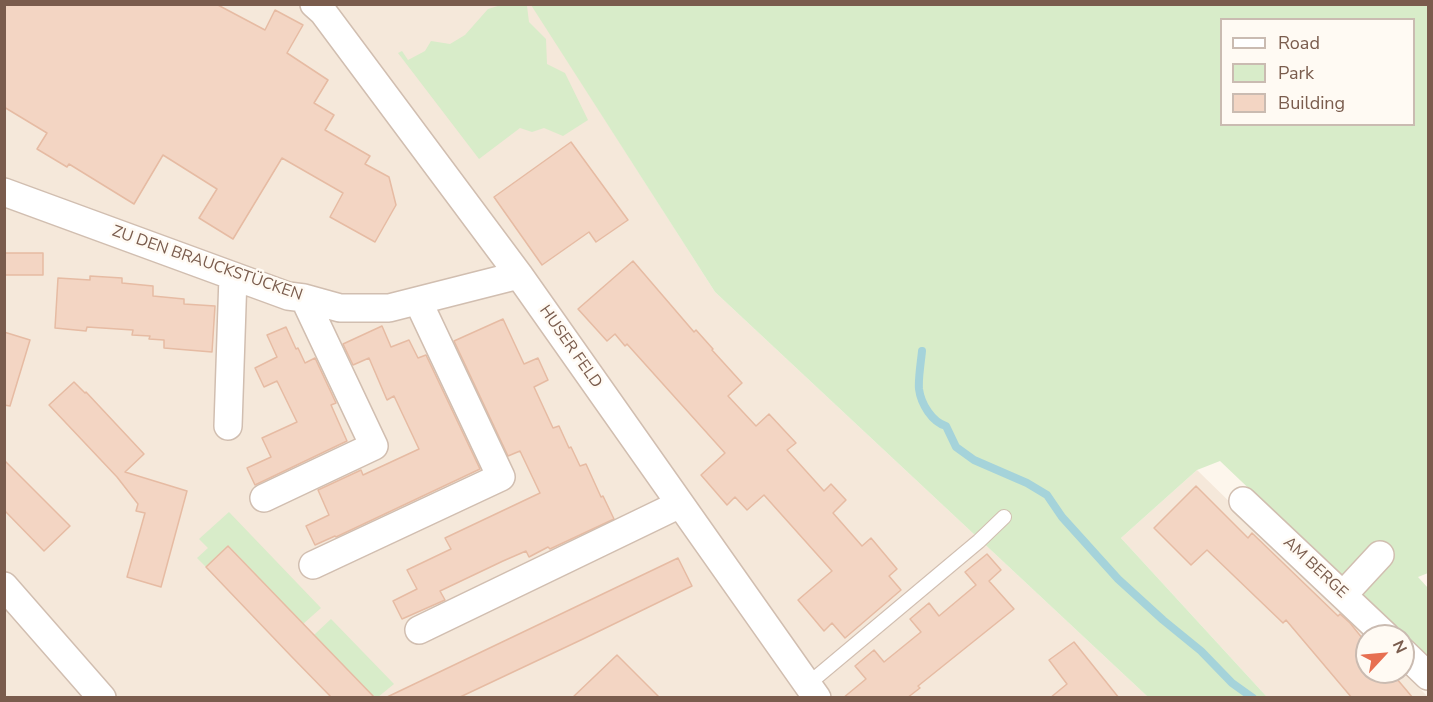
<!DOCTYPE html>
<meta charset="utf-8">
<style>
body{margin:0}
#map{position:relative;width:1433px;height:702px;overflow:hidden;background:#fdf6ec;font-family:"Nunito Sans",sans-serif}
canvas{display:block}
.frame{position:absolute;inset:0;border:6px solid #7a5c4d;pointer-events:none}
.legend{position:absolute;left:1220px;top:18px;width:195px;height:108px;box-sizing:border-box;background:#fffaf3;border:2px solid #cabbb1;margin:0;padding:8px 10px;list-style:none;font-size:18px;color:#7a5c4d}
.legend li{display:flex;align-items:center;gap:12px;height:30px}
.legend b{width:30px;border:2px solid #cabbb1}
.north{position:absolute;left:1355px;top:624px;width:60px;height:60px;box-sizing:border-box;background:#fffaf3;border:2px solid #cabbb1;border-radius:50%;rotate:64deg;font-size:16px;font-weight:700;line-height:24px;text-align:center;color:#7a5c4d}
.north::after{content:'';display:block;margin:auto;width:21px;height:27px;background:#e76f51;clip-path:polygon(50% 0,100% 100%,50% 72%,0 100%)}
</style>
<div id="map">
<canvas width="1433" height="702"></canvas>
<div class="frame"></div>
<ul class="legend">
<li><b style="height:8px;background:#fff"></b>Road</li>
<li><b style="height:16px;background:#d8ecc9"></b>Park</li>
<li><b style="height:16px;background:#f3d5c3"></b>Building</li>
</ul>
<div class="north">N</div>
</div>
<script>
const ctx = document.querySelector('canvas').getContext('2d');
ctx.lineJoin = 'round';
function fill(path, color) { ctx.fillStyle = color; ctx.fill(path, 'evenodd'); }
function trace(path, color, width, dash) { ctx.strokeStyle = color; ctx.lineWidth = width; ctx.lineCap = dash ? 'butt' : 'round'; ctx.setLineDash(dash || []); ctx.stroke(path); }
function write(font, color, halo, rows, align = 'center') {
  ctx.font = font + ' "Nunito Sans",sans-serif'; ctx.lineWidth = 5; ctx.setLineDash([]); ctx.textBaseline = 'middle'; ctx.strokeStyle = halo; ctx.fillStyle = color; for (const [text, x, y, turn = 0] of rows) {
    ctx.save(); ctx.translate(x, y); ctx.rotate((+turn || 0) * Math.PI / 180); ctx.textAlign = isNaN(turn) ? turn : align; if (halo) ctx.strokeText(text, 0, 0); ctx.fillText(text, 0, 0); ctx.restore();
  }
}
fill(new Path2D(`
 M4,5H532L715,292L1148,697H5Z
 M1197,470L1367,636V672L1403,671L1428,697H1267L1121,538Z`), '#f5e8da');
fill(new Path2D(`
 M516,4L527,6L529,22L546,39L547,64L565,73L588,120L563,136L544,128L532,132L520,128L479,159L398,53L402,51L408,60L425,51L431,41L450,44L465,35L488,9L501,5Z
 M531,5H1428V573L1418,577L1428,588V659L1220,461L1197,470L1121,538L1267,697H1148L715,292ZM1222,20H1414V124H1222Z
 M229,512L321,608L303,624L229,546L206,567L197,558L208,548L199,539Z
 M331,619L394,684L378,697H374L314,635Z`), '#d8ecc9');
trace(new Path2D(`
 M922,351C921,362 918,379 919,389C921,404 932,422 946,426L956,447L974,460L1027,483L1047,495L1062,517L1118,579L1163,620L1201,651L1232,683L1253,698`), '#a5d3da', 8);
const building = new Path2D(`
 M4,4H216L265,30L275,10L303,25L287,53L328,80L314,103L334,115L325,130L370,156L365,164L389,177L396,205L375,242L330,217L343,193L282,158L233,239L199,218L217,189L163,155L134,204L69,164L67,167L37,149L47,133L4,107Z
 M571,142L628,220L596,242L589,232L542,265L494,197Z
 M4,253H43V275H4Z
 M633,261L694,332L696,330L713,349L712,350L742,383L728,396L756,426L769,414L796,443L787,450L824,491L831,484L846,500L833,513L862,546L871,538L897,569L889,576L901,590L845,638L832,623L824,631L798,600L832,571L764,495L747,510L735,497L727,505L701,475L725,453L627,344L625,346L615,334L607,341L578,309Z
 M90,276L122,278V283L153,286V296L184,299V304L215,306L212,352L164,348V340L149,339L150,336L132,335L133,330L87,327L86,331L55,328L58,278L90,280Z
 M503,319L524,364L538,358L548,380L534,387L553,428L559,426L569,448L571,447L580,466L586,464L601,497L603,496L614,519L550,549L548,547L529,557L526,551L503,561L440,591L445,600L402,619L393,601L417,589L407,570L451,549L445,538L540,493L520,451L508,456L454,341Z
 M382,326L391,347L409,340L418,358L426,355L480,469L336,537L335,536L315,545L306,526L329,515L318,490L361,470L363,475L419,449L394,396L387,400L369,358L353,365L343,344Z
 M286,327L296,349L298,348L305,363L315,358L336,403L331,405L347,441L255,485L247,468L271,457L262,438L297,422L277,381L264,387L255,368L277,357L267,335Z
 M4,332L30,340L10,406L4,405Z
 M74,382L85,393L86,392L144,454L125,472L187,491L161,587L127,577L145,513L136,511L138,504L117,477L49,405Z
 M4,460L70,526L44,551L4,510Z
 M1196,486L1248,538L1252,533L1338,616L1340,614L1350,623L1367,644V672H1391L1413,698H1352L1286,620L1283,623L1207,550L1191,565L1154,528Z
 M228,546L314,635L375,698H332L291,656L206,567Z
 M987,554L1001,570L989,581L1014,609L918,686L920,688L907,698H843L866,679L855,666L874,650L884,662L921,632L910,619L929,603L939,616L976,585L965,572Z
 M678,558L692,586L583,639L458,698H385Z
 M1074,642L1119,698H1050L1067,684L1049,660Z
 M617,655L660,698H572Z`);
fill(building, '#f3d5c3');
trace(building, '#e6bba3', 1.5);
const service = new Path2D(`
 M807,685L979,541L1004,517`);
const minor = new Path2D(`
 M314,4L323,12L519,275L817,698
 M4,192L288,296L304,298L340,308H389L519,275
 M228,426L233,276
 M264,498L374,446L304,298
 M1243,501L1386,636
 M313,565L501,477L418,301
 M4,586L102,698
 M1343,595L1380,555
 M419,630L680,504
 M1403,652L1428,676`);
trace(service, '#d1beb0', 16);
trace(minor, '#d1beb0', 30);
trace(service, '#fff', 14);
trace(minor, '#fff', 27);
write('16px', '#7a5c4d', '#fffaf3', [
 ["ZU DEN BRAUCKSTÜCKEN",207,264,19],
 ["HUSER FELD",570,347,55],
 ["AM BERGE",1315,568,43]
]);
</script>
